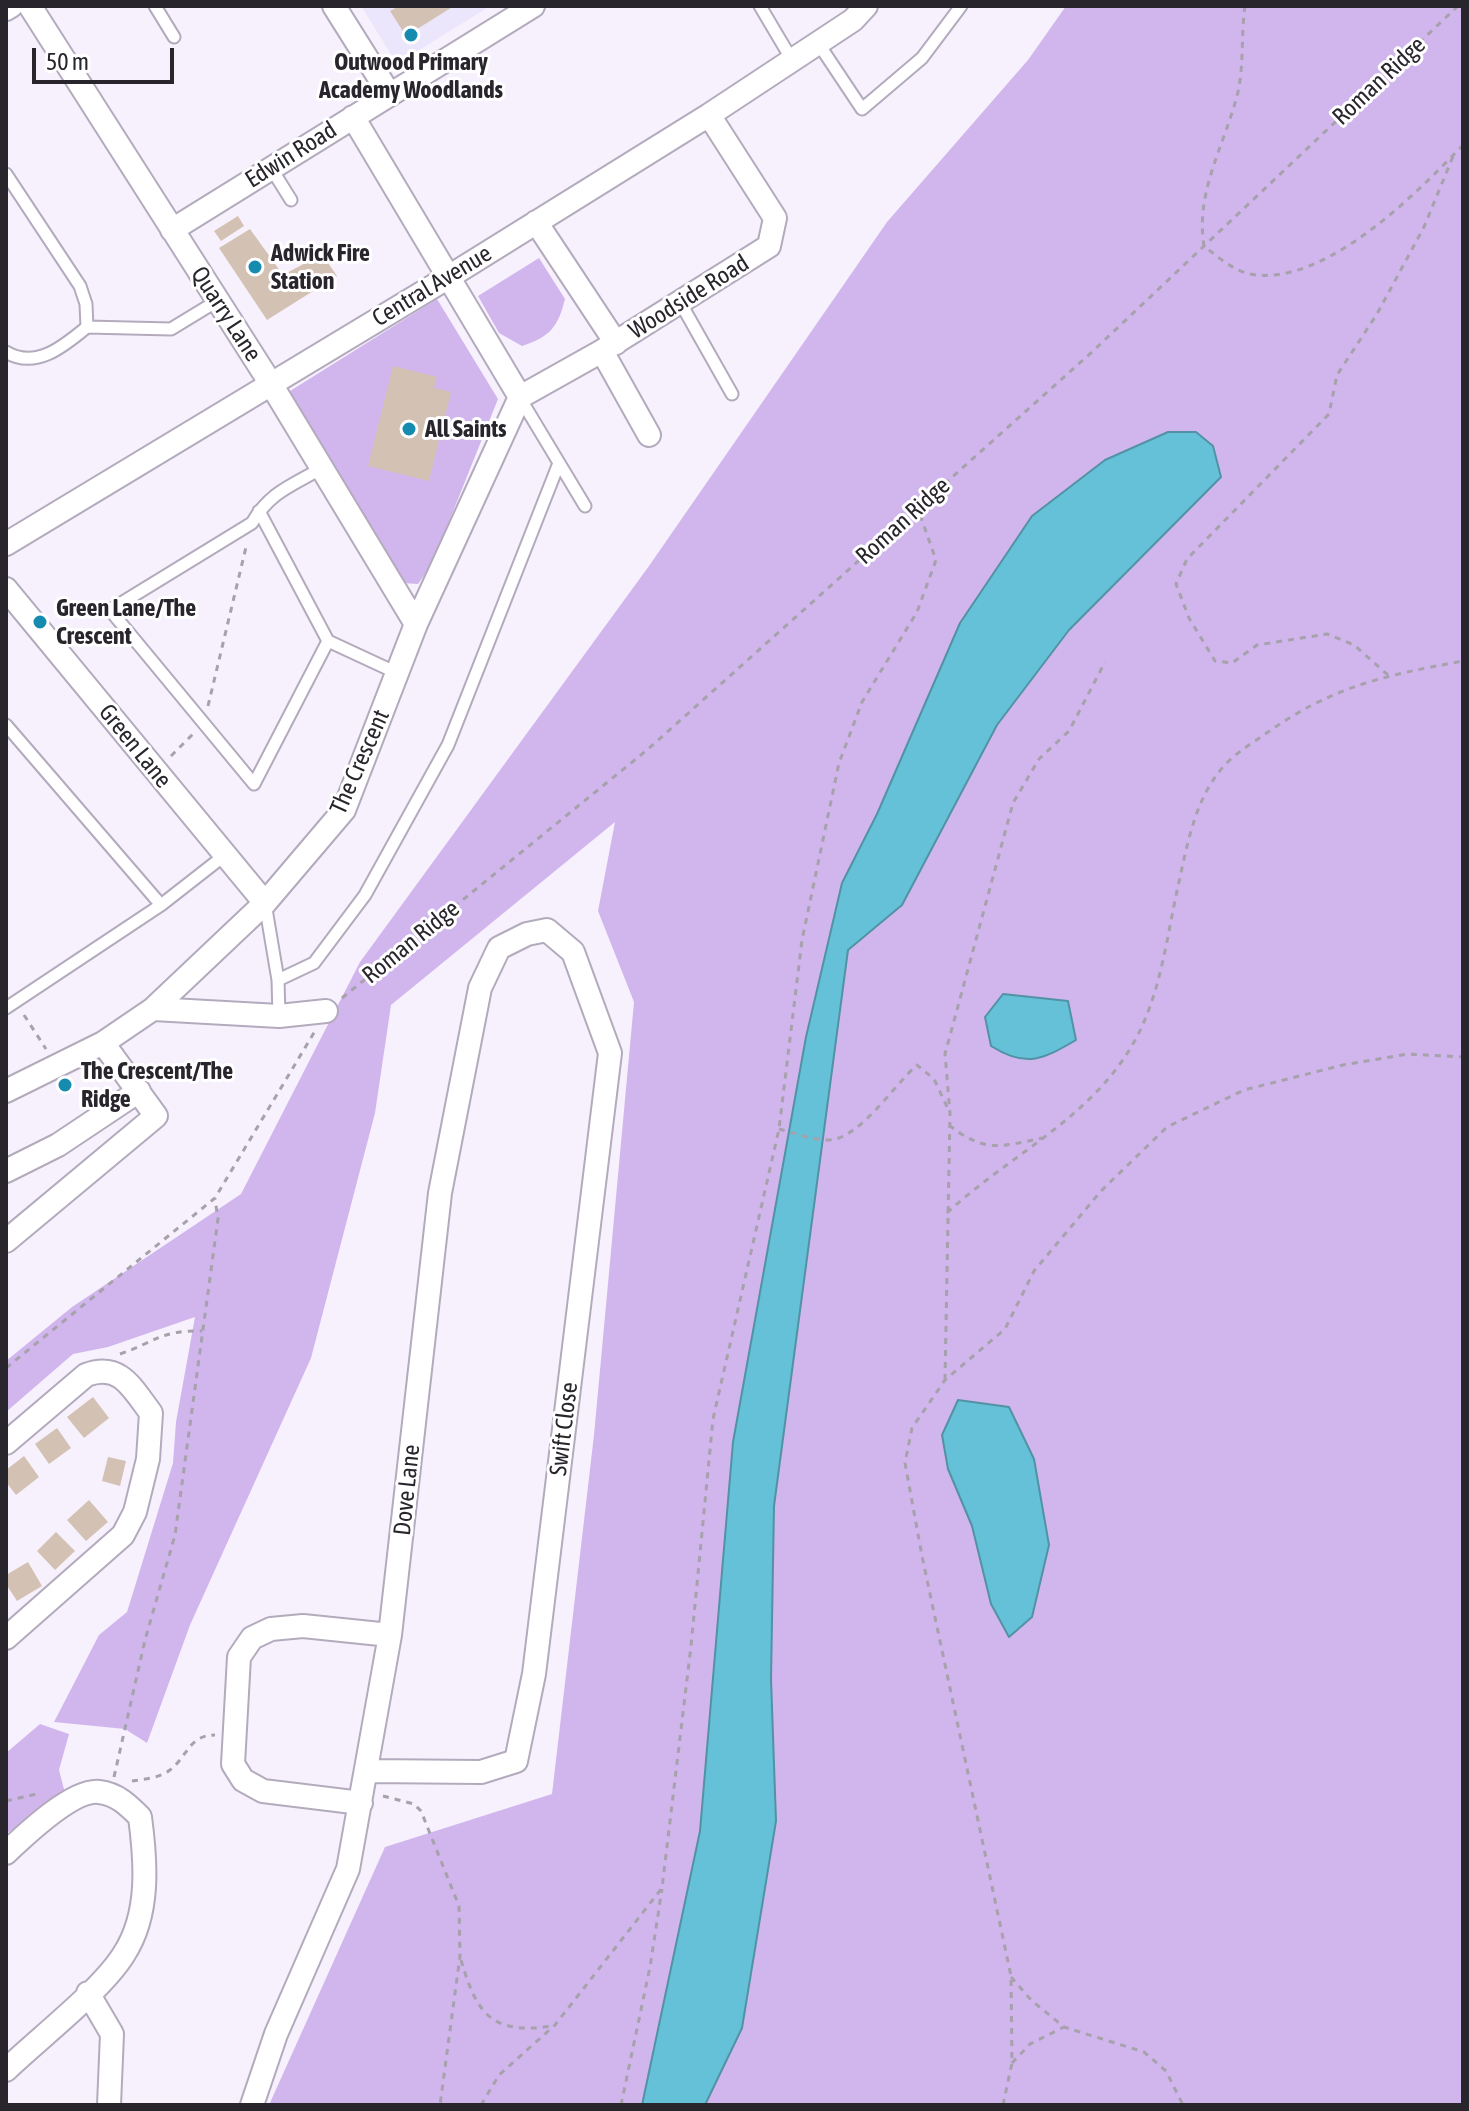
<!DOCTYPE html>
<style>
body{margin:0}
#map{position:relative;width:1469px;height:2111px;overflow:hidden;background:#f7f1fd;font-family:"Asap Condensed",sans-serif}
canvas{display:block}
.frame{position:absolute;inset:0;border:8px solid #29252c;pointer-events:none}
.scale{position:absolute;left:32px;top:48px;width:142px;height:36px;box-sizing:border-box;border:4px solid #29252c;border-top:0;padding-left:10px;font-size:24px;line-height:28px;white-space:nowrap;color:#29252c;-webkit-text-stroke:6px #fff;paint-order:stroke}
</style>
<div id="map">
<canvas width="1469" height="2111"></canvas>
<div class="frame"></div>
<div class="scale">50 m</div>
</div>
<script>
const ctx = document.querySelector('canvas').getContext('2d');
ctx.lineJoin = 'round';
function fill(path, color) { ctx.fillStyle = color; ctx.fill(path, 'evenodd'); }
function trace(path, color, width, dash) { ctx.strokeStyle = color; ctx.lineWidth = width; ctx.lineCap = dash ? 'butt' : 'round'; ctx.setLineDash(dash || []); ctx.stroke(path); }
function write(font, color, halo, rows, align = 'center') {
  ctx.font = font + ' "Asap Condensed",sans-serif'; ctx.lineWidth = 6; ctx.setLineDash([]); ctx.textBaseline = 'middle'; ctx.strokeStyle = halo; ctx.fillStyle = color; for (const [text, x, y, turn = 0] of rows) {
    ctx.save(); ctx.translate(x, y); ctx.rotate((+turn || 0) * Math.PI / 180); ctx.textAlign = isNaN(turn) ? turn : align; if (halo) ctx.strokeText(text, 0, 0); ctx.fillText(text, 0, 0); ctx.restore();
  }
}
fill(new Path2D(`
 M361,6H490L397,64Z`), '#ece6fc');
fill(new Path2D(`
 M1066,6H1463V2105H269L385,1847L552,1794L594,1435L634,1002L598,911L615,822L391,1005L375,1113L311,1358L190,1625L147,1743L125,1729L54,1722L99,1635L127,1612L173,1463L176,1422L195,1317L108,1347L73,1354L6,1412V1361L72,1307L241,1194L360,962L649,566L887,222L1028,60Z
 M539,258L565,299C558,327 550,337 522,346L499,333L478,296Z
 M437,299L498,399L432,564L418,584L403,583L290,391Z
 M40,1724L69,1734L59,1770L65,1793L6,1834V1753Z`), '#d1b6ee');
const water = new Path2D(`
 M1168,432H1196L1213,446L1221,477L1069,630L997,725L902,905L848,950L774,1506L771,1679L776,1821L742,2028L705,2105H642L700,1831L733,1442L806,1037L842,883L877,814L960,623L1032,516L1105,460Z
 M1003,994L1068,1001L1076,1040C1042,1060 1026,1068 991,1046L985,1017Z
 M958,1400L1009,1407L1034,1459L1049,1545L1032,1617L1009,1637L991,1604L972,1526L948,1469L942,1435Z`);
fill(water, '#64c1d7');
trace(water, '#5292a4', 2);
fill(new Path2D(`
 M399,6H454L406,36L390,11Z
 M238,216L244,226L221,241L214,231Z
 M250,229L283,275L322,254L337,276L267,320L219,248Z
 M393,366L437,377L434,388L451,392L429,481L368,466Z
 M93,1397L109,1418L84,1438L67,1417Z
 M57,1428L71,1448L49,1464L35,1444Z
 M24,1456L39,1477L16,1495L6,1482V1470Z
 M108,1457L126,1461L120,1486L102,1481Z
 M89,1500L108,1522L86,1541L67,1520Z
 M56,1532L75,1551L55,1570L37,1551Z
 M28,1562L42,1586L17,1601L6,1584V1575Z`), '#d3c2b3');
const lane = new Path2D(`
 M155,6L174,37
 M760,6L792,60
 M818,43L862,109L922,58L961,6
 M271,168L291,200
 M6,174L80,286L86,304L87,327
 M680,302L732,394
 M6,352C36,370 64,346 87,327L171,329L217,301
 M520,398L585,506
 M259,511L328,641L254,784L110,610L252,523C270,492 291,486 322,468
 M328,641L397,673
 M6,725L161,905
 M265,903L278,980L279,1016
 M278,980L314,963L365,895L448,745L559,463
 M6,1008L161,905L225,855`);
const street = new Path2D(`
 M30,6L271,384L416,624
 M334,6L390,95
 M6,9L11,6
 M353,117L520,397
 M536,222L616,343
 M172,230L533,6
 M602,351L649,435
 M520,397L602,351L769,246L775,218L709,115
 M6,544L447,278L709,115L853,20L866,6
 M6,589L265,903
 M153,1009L279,1016L326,1011
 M6,1091L103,1043L153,1009L265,903L344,810L416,624L520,397
 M6,1171L58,1145L139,1091
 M6,1241L156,1116L103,1043
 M6,1443L86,1375C120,1362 132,1388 151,1413L148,1459L135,1512L123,1535L6,1638
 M361,1803L263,1791L243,1780L233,1764L239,1657L252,1638L271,1629L303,1626L390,1635
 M6,1853C25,1835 73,1789 99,1792C117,1794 128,1805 140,1817C146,1862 150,1914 124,1954C102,1990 38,2039 6,2070
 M88,1993L112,2034L109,2105
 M252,2105L276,2034L348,1869L390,1635L440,1193L480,988L499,948L527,934L547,930L573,952L610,1053L534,1674L516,1761L481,1772L367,1771`);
trace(lane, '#b3abbd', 15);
trace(street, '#b3abbd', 26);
trace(new Path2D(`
 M1245,6C1241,34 1244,64 1238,92C1225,145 1195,191 1204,246C1219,258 1237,274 1257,275C1329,282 1417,193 1463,145
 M1388,675L1354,645L1327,634L1257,645L1232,663L1215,661L1189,618L1176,584L1187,559L1329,414L1337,375L1377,314L1424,227L1454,154
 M208,706L247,543
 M171,756L194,733
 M342,998L647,750L1093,351L1458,6
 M24,1015L46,1049
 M949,1125C984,1153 1001,1147 1042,1138
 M779,1129C794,1133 812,1140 828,1140C859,1140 893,1086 917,1065L934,1079L948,1109
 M947,1213C1009,1155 1091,1119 1134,1042C1160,996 1166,942 1177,891C1186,851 1193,805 1219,772C1230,757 1246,747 1261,737C1330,687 1381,676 1463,661
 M120,1354C155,1342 161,1330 202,1331
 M6,1368L215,1198L315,1031
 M945,1380L950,1113L945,1054L1013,803L1039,759L1069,731L1105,662
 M114,1777L145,1640L175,1535L218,1219L215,1199
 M132,1781C145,1779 160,1778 170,1770C188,1756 189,1735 215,1735
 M383,1796L414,1804L421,1811L459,1906L460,1956L440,2105
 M6,1801L41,1793
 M461,1960C477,2015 492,2035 553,2026
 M1011,1977L1031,2000L1064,2027L1144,2052L1166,2071L1183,2105
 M1012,2063L1030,2044L1064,2027
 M481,2105L499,2075L555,2025L662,1888L691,1646L713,1419L779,1129L802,940L839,763L862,702L917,612L936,560L918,509
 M621,2105L650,1967L662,1889
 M1003,2105L1012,2063L1011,1976L922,1556L905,1463L912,1428L945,1380L1005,1329L1034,1271L1101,1191L1167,1127L1244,1090L1343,1065L1408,1054L1463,1057`), '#a6a1ab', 3, [6, 6]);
trace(lane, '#fff', 11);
trace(street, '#fff', 22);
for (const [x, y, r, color] of [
 [411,35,8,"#158caf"],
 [255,267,8,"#158caf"],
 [409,429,8,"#158caf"],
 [40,622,8,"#158caf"],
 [65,1085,8,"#158caf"]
]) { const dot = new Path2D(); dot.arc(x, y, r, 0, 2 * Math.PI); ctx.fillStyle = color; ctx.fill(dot); trace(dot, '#fff', 3); }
write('bold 24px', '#29252c', '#fff', [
 ["Outwood Primary",411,62,"center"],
 ["Academy Woodlands",411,90,"center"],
 ["Adwick Fire",271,253],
 ["Station",271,281],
 ["All Saints",425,429],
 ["Green Lane/The",56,608],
 ["Crescent",56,636],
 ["The Crescent/The",81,1071],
 ["Ridge",81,1099]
], 'left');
write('24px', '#29252c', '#fff', [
 ["Roman Ridge",1379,81,-43],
 ["Edwin Road",291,155,-32],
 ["Central Avenue",432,286,-31],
 ["Woodside Road",689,297,-32],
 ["Quarry Lane",226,314,57],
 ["Roman Ridge",903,521,-42],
 ["Green Lane",135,746,51],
 ["The Crescent",360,762,-66],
 ["Roman Ridge",411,942,-39],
 ["Swift Close",564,1429,-83],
 ["Dove Lane",407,1490,-84]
]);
</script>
